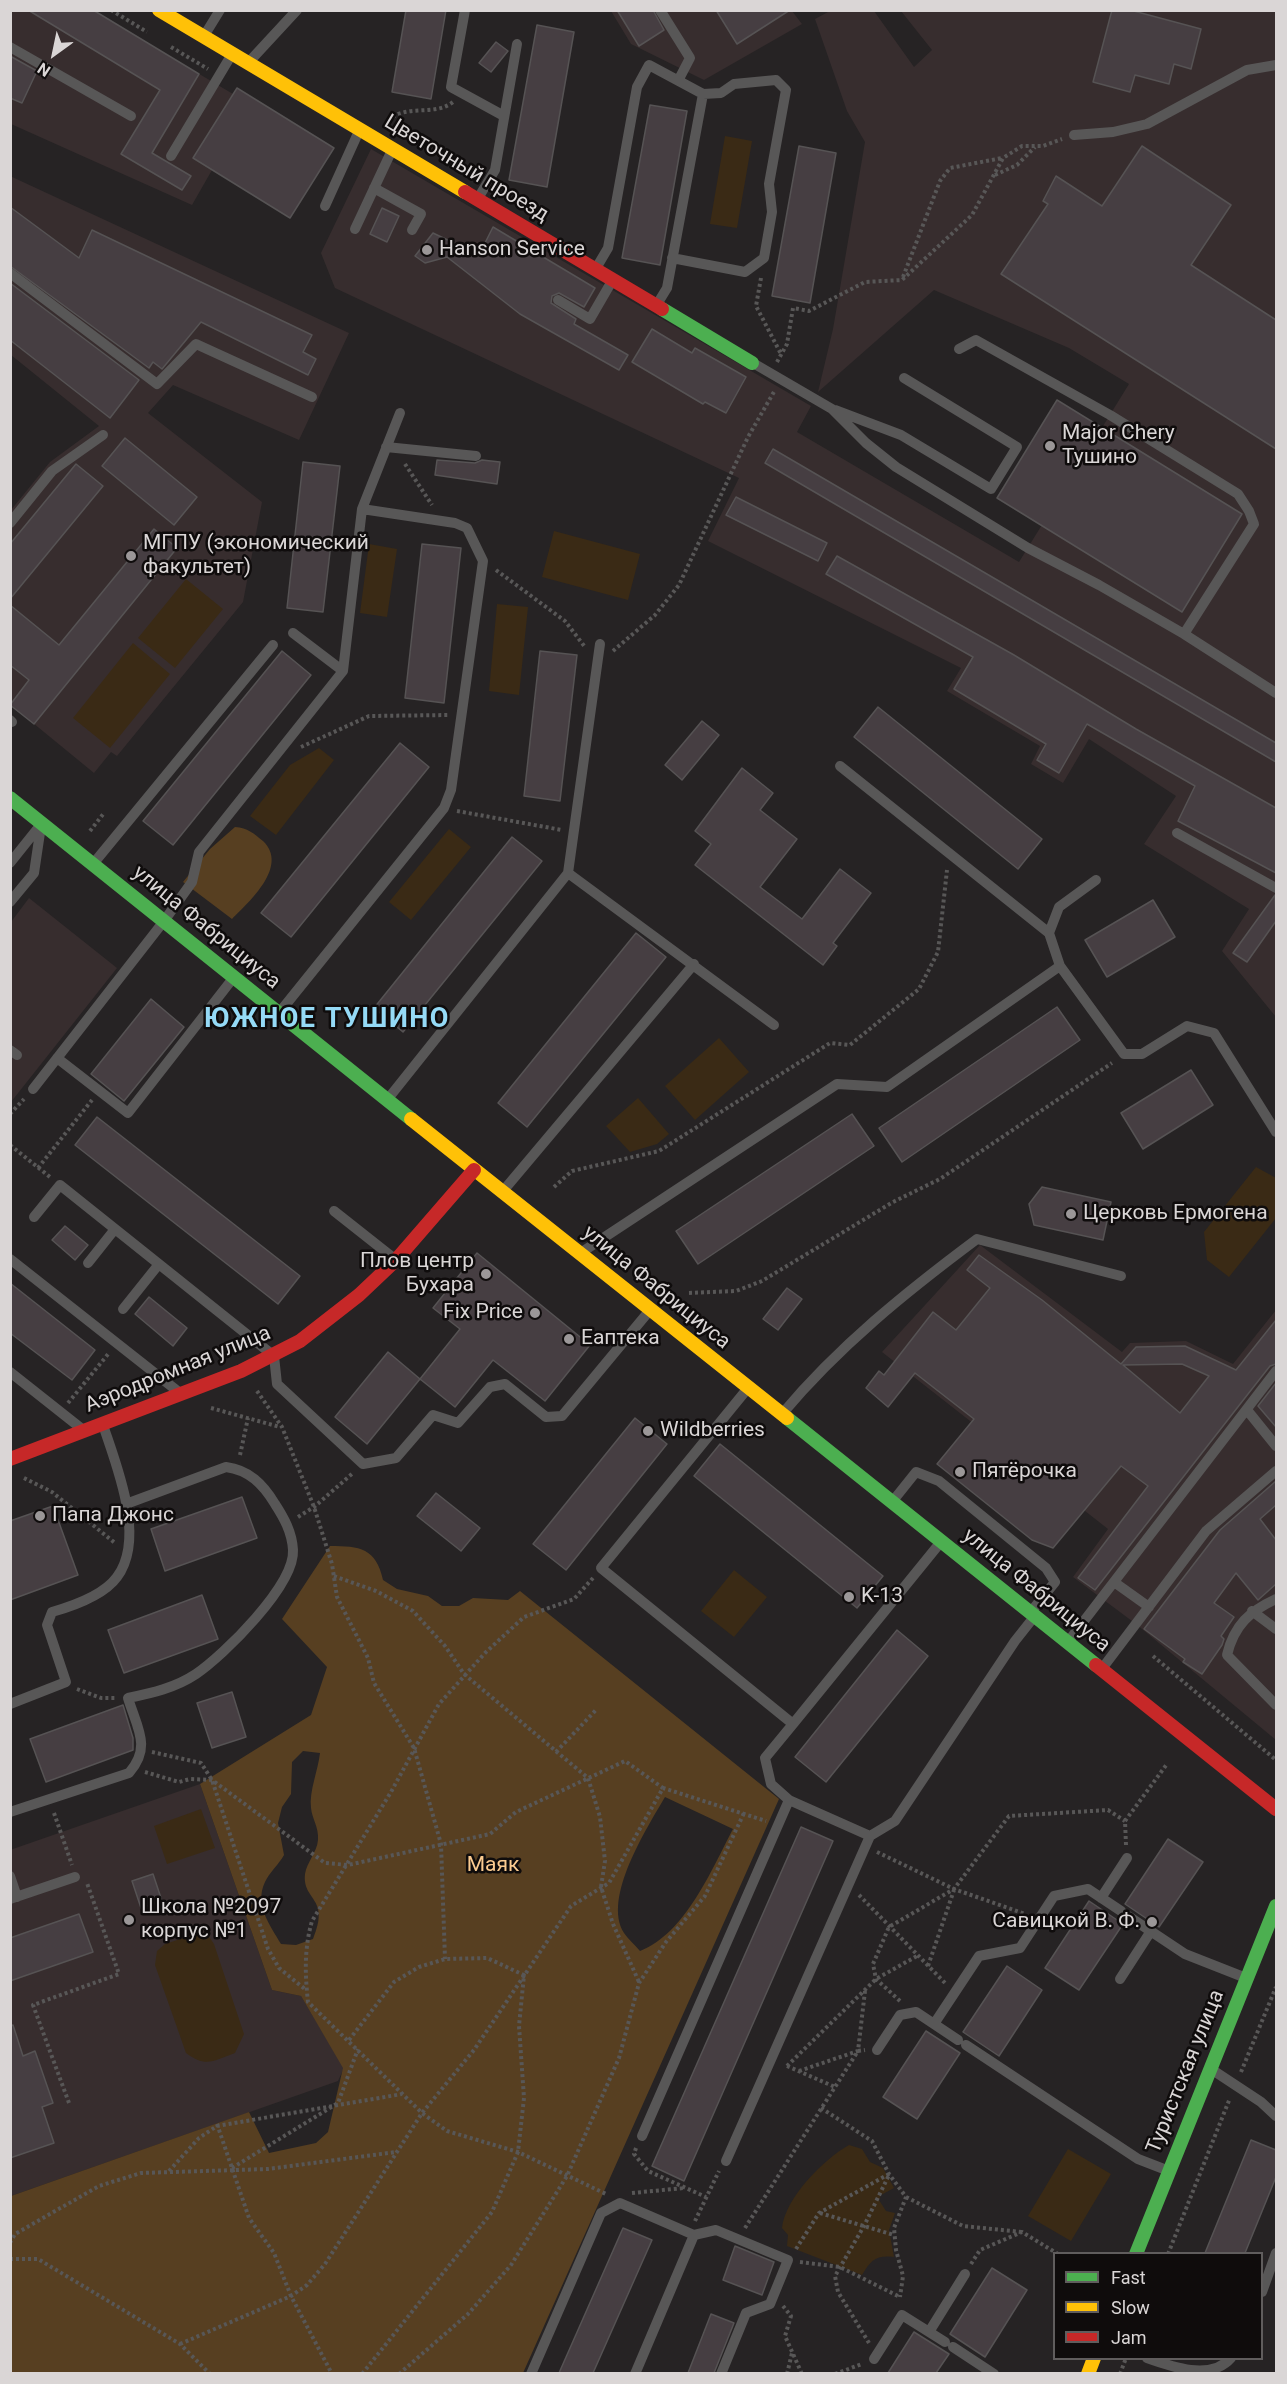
<!DOCTYPE html>
<meta charset="utf-8">
<style>
body{margin:0}
#map{position:relative;width:1287px;height:2384px;overflow:hidden;background:#262324;font-family:Roboto,sans-serif}
canvas{display:block}
.frame{position:absolute;inset:0;border:12px solid #dad6d6;pointer-events:none}
.legend{position:absolute;left:1053px;top:2252px;width:210px;height:108px;box-sizing:border-box;background:#0f0c0c;border:2px solid #605d5d;margin:0;padding:8px 10px;list-style:none;font-size:18px;color:#dad6d6}
.legend li{display:flex;align-items:center;gap:12px;height:30px}
.legend b{width:30px;border:2px solid #605d5d}
.north{position:absolute;left:24px;top:24px;width:60px;height:60px;-webkit-text-stroke:4px #0f0c0c;paint-order:stroke;rotate:213deg;font-size:16px;font-weight:700;line-height:24px;text-align:center;color:#dad6d6}
.north::after{content:'';display:block;margin:auto;width:21px;height:27px;background:#dad6d6;clip-path:polygon(50% 0,100% 100%,50% 72%,0 100%)}
</style>
<div id="map">
<canvas width="1287" height="2384"></canvas>
<div class="frame"></div>
<ul class="legend">
<li><b style="height:8px;background:#4caf50"></b>Fast</li>
<li><b style="height:8px;background:#ffc107"></b>Slow</li>
<li><b style="height:8px;background:#c62828"></b>Jam</li>
</ul>
<div class="north">N</div>
</div>
<script>
const ctx = document.querySelector('canvas').getContext('2d');
ctx.lineJoin = 'round';
function fill(path, color) { ctx.fillStyle = color; ctx.fill(path, 'evenodd'); }
function trace(path, color, width, dash) { ctx.strokeStyle = color; ctx.lineWidth = width; ctx.lineCap = dash ? 'butt' : 'round'; ctx.setLineDash(dash || []); ctx.stroke(path); }
function write(font, color, halo, rows, align = 'center') {
  ctx.font = font + ' Roboto,sans-serif'; ctx.lineWidth = 5; ctx.setLineDash([]); ctx.textBaseline = 'middle'; ctx.strokeStyle = halo; ctx.fillStyle = color; for (const [text, x, y, turn = 0] of rows) {
    ctx.save(); ctx.translate(x, y); ctx.rotate((+turn || 0) * Math.PI / 180); ctx.textAlign = isNaN(turn) ? turn : align; if (halo) ctx.strokeText(text, 0, 0); ctx.fillText(text, 0, 0); ctx.restore();
  }
}
fill(new Path2D(`
 M11,11H93L233,94L194,158L212,170L192,205L11,124Z
 M611,11H792L802,24L704,80L631,44Z
 M830,11H874L914,67L932,50L901,11H1276V1017L1222,951L1249,909L1144,844L1176,796L1089,739L1063,783L1031,764L1040,746L947,691L961,668L708,541L739,478L335,288L321,253L371,149L811,406L797,432L1019,562L1129,384L1069,348L934,290L818,392L833,329L865,142L847,111L815,19Z
 M10,176L349,333L299,440L173,385L148,413L262,502L243,602L117,756L111,752L94,773L11,705V510L50,462L99,426L11,355Z
 M29,898L117,968L11,1102V922Z
 M980,1245L1122,1352L1130,1343L1186,1341L1233,1364L1276,1310V1740L1136,1624L1073,1577L1108,1529L882,1352Z
 M200,1784L272,1990L301,1996L344,2068L338,2081L11,2196L10,1850Z`), '#372d2e');
fill(new Path2D(`
 M725,136L752,141L737,228L710,224Z
 M554,531L640,554L628,600L542,577Z
 M369,544L397,549L387,617L360,613Z
 M186,579L223,609L175,668L138,638Z
 M497,604L528,607L519,695L489,691Z
 M133,643L170,674L110,748L73,718Z
 M319,748L334,760L276,835L250,816L290,765Z
 M449,829L471,847L411,920L389,902Z
 M719,1038L749,1072L695,1120L665,1086Z
 M638,1098L669,1134L657,1144L630,1152L606,1126Z
 M1256,1167L1276,1178V1218L1229,1277L1207,1260L1204,1232Z
 M734,1570L767,1597L734,1637L701,1611Z
 M201,1809L215,1848L167,1864L154,1826Z
 M196,1934L208,1935L214,1944L244,2034L235,2053C213,2061 206,2068 186,2053L155,1965L157,1951L165,1944Z
 M849,2145L862,2149L870,2162L883,2168L894,2188L881,2195L879,2200L886,2211L895,2213L889,2230L894,2257C876,2255 871,2260 862,2275L787,2246L788,2235L782,2228C785,2198 824,2159 849,2145Z
 M1068,2149L1111,2174L1071,2241L1028,2216Z`), '#3a2a15');
fill(new Path2D(`
 M235,827C248,828 253,833 263,841C289,866 250,901 232,919L183,882L210,849Z
 M330,1546C360,1546 376,1548 383,1580L397,1589L428,1596L442,1606H459L473,1598L508,1600L520,1591L779,1799L523,2373H11V2196L249,2112L269,2153L316,2143L328,2132L343,2068L301,1996L272,1990L200,1784L311,1715L327,1667L282,1619ZM303,1751L320,1753C318,1771 309,1791 311,1808C312,1819 319,1827 318,1840C317,1852 307,1862 305,1874C302,1901 331,1897 313,1939L296,1945L281,1944C270,1925 254,1905 265,1882C269,1873 279,1864 284,1855L278,1823L282,1807L291,1794L292,1762ZM665,1797L733,1829C712,1869 685,1934 640,1951C635,1945 628,1939 624,1933C602,1898 647,1828 665,1797Z`), '#573f21');
const building = new Path2D(`
 M28,10H93L199,74L152,153L191,176L182,190L121,154L160,90Z
 M406,10H446L431,99L392,92Z
 M617,10H653L664,30L639,46Z
 M716,10H790L737,44Z
 M1112,10H1130L1201,29L1191,69L1174,64L1169,84L1135,75L1130,92L1093,82Z
 M537,25L574,32L547,187L509,180Z
 M496,42L508,51L491,72L479,63Z
 M10,56L37,71L22,103L10,98Z
 M237,88L334,148L290,218L193,158Z
 M650,105L687,111L660,265L622,258Z
 M799,146L836,153L810,303L772,296Z
 M1142,146L1231,205L1191,265L1276,320V449L1001,274L1048,204L1043,201L1056,176L1102,206Z
 M10,207L79,258L92,230L312,335L303,352L316,359L308,375L201,322L162,369L153,362L149,368L10,266Z
 M382,208L399,216L387,242L370,234Z
 M493,227L595,288L584,307L559,293L552,296L551,303L576,319L574,324L628,355L619,370L520,314L447,257L425,263L415,256L433,233L479,255Z
 M10,283L139,380L110,418L10,340Z
 M652,329L692,353L695,348L746,377L726,413L705,402L703,404L632,362Z
 M1057,400L1242,514L1182,612L997,498Z
 M125,438L197,497L174,525L102,466Z
 M773,449L1276,743V762L765,463Z
 M437,460L475,463L482,460L500,462L497,484L435,475Z
 M303,462L340,466L323,612L287,608Z
 M76,464L103,486L10,599V544Z
 M736,497L827,543L818,561L726,515Z
 M154,529L177,548L34,724L10,705L29,680L10,665V605L59,645Z
 M422,544L461,548L444,703L405,698Z
 M837,556L1014,655L1136,729L1276,808V873L1178,821L1195,786L1087,724L1059,773L1037,760L1046,744L954,689L973,657L826,574Z
 M282,651L311,675L173,845L143,821Z
 M540,651L577,655L560,801L524,796Z
 M878,707L1042,839L1018,869L854,737Z
 M702,721L719,735L682,780L665,765Z
 M400,743L429,767L291,937L261,913Z
 M742,768L773,793L760,810L797,839L760,887L802,919L840,869L871,893L833,943L837,946L823,965L695,865L711,844L695,831Z
 M512,837L542,861L403,1032L374,1008Z
 M1275,895L1276,921L1247,962L1233,953Z
 M1153,900L1175,937L1107,977L1085,940Z
 M636,933L666,957L527,1127L498,1103Z
 M151,999L184,1027L124,1101L91,1074Z
 M1057,1007L1080,1040L902,1162L879,1128Z
 M1191,1070L1213,1105L1143,1149L1121,1113Z
 M852,1114L874,1146L698,1264L676,1231Z
 M97,1117L300,1276L278,1304L75,1145Z
 M1042,1187L1111,1202L1103,1240L1034,1225L1029,1204Z
 M65,1226L88,1245L75,1260L52,1240Z
 M477,1253L590,1345L545,1401L493,1360L455,1407L420,1379L460,1329L433,1308Z
 M979,1255L1042,1300L1121,1364L1136,1347L1185,1346L1236,1370L1276,1320V1364L1270,1366L1248,1394L1095,1590L1078,1578L1148,1486L1121,1466L1053,1548L1032,1540L937,1464L974,1419L915,1373L888,1407L866,1388L879,1371L884,1375L933,1312L956,1330L990,1288L967,1270ZM1182,1364L1209,1376L1180,1413L1123,1365Z
 M10,1283L95,1350L72,1380L10,1333Z
 M787,1288L802,1299L778,1330L763,1319Z
 M149,1297L187,1328L173,1346L135,1314Z
 M388,1352L420,1379L367,1444L335,1417Z
 M1276,1383V1427L1258,1406Z
 M635,1418L667,1444L566,1570L533,1544Z
 M720,1444L883,1576L857,1608L694,1476Z
 M1276,1481V1505L1260,1519L1276,1540V1584L1258,1600L1236,1573L1214,1603L1234,1617L1221,1636L1224,1639L1222,1645L1202,1674L1183,1662L1185,1659L1144,1629L1220,1530Z
 M436,1493L480,1528L461,1551L417,1516Z
 M242,1497L257,1538L165,1571L151,1529Z
 M53,1506L78,1575L10,1600V1521Z
 M202,1595L218,1639L124,1673L108,1630Z
 M897,1630L928,1656L826,1782L795,1757Z
 M232,1692L246,1737L212,1748L197,1703Z
 M123,1705L133,1738V1750L46,1782L30,1739Z
 M801,1827L833,1841L684,2181L652,2166Z
 M1168,1839L1203,1862L1159,1927L1125,1904Z
 M153,1874L162,1901L141,1908L132,1881Z
 M1089,1901L1123,1924L1079,1990L1045,1968Z
 M79,1914L93,1952L10,1981V1938Z
 M1007,1966L1042,1990L999,2056L963,2032Z
 M13,2025L23,2056L35,2051L53,2103L42,2107L54,2143L10,2158V2026Z
 M926,2031L960,2053L917,2119L883,2097Z
 M1251,2140L1276,2150V2177L1245,2253H1205Z
 M623,2228L652,2240L593,2373H559Z
 M735,2246L774,2262L762,2295L723,2280Z
 M992,2268L1027,2290L985,2357L950,2334Z
 M711,2314L734,2323L714,2373H688Z
 M914,2332L949,2354L936,2373H888Z`);
fill(building, '#463e42');
trace(building, '#565354', 1.5);
trace(new Path2D(`
 M111,10L147,32
 M171,47L208,69
 M388,121C405,103 434,117 453,102
 M995,175L1017,165L1035,147
 M903,277L940,181L950,168L1002,158
 M761,278L756,306L781,354
 M777,362L787,344L793,308L809,311L865,282L902,280L972,215L1003,158L1022,146H1043L1062,139
 M405,464L432,505
 M496,570L565,621L585,647
 M613,651L655,615L679,585L748,437L775,390
 M301,747L369,716L449,715
 M457,811L562,830
 M90,831L104,813
 M10,1114L24,1099
 M10,1145L50,1177
 M38,1168L92,1100
 M554,1187L572,1171L659,1151L830,1043L850,1045L919,989L938,952L947,870
 M689,1293L736,1291L762,1281L893,1202L940,1179L1112,1063
 M257,1391L282,1427L314,1507L332,1564L337,1597L368,1658L374,1683L414,1748L441,1844L445,1959
 M68,1403L109,1353
 M211,1408L280,1427
 M240,1455L248,1418
 M24,1478L52,1492L115,1543
 M298,1517L314,1507L353,1473
 M334,1576L376,1591L413,1611L445,1646L464,1674L588,1778L600,1817L605,1861L601,1887L613,1924L639,1982
 M593,1578L574,1599L524,1617L485,1653L439,1704L391,1792L312,1921C304,1949 305,1974 308,2002L422,2113L447,2131L518,2152L606,2194
 M1153,1656L1276,1760
 M77,1689L101,1698H115
 M152,1752L201,1763L212,1780L268,1949L279,1968L306,1990
 M556,1752L596,1710
 M145,1772L179,1782L190,1779L212,1780L325,1863L348,1865L490,1834L516,1812L625,1761L663,1788
 M54,1813L72,1865
 M1126,1845L1125,1821L1167,1764
 M877,1852L954,1889L1025,1914
 M859,1895L946,1984
 M928,1966L954,1890
 M900,2001L876,1979L873,1964L889,1927L954,1889L1009,1816L1108,1810L1125,1821
 M349,2040L394,1982L419,1967L445,1959L487,1958L524,1975L519,2026L524,2098L518,2152L492,2212L362,2374
 M787,2066L876,1979L917,1956
 M787,2066L835,2087
 M799,2071L858,2051L865,1991
 M1241,2072L1276,1987
 M69,2103L33,2005L119,1974L87,1883
 M821,2108L872,2141L889,2174L906,2197L894,2228L896,2250L903,2276L900,2297
 M217,2124L249,2218L274,2253L291,2296L332,2374
 M636,2148L634,2154L648,2171L706,2197
 M232,2168L338,2103L358,2049
 M169,2171L199,2138L217,2126L402,2094
 M632,2193L684,2188
 M906,2197L963,2226L1022,2232
 M820,2213L894,2235
 M695,2221L719,2171
 M745,2228L858,2051L865,2050
 M10,2243L15,2234L99,2186L141,2173L268,2169L396,2152
 M796,2249L819,2213L889,2174
 M1168,2254L1230,2098
 M10,2259H38L180,2344L210,2374
 M800,2262L840,2267L900,2297
 M971,2264L980,2250L1022,2232L1058,2254
 M783,2306L791,2316L785,2336L802,2374
 M869,2343L838,2292L835,2276L864,2226L889,2175
 M180,2344L291,2296L307,2285L325,2264L422,2113L474,2050L571,1906L609,1883L663,1788L766,1821
 M399,2374L468,2314L511,2265L567,2176L619,2058L639,1983L666,1942L705,1896L744,1813
 M787,2374L792,2353
 M835,2374L862,2364
 M1120,2374L1126,2358`), '#585757', 4, [3, 3]);
trace(new Path2D(`
 M465,10L451,87L504,116
 M660,10L690,58L679,79
 M204,36L220,10
 M10,47L131,116
 M248,63L297,10
 M1074,135L1113,132L1147,124L1247,70L1276,65
 M171,156L232,54
 M374,188L421,214L412,230
 M477,200L495,170L517,44
 M325,206L359,131
 M355,229L392,150
 M595,270L608,248L637,87L649,65L703,94L721,93L734,84L776,80L786,90L769,184L772,212L764,258L745,272L672,258
 M10,273L157,384L196,344L312,397
 M558,300L590,319L612,281
 M656,306L667,288L703,94
 M959,349L976,340L1110,415L1238,494L1249,511L1254,524L1184,634
 M753,363L832,409L866,443L896,467L1028,548L1099,585L1184,634L1276,693
 M835,410L901,435L991,489L1017,447L904,378
 M386,447L476,456
 M10,523L52,471L103,435
 M293,633L343,671
 M10,720L12,722
 M840,766L1049,933
 M1177,833L1276,888
 M10,863L42,823
 M93,864L273,645
 M568,873L774,1025
 M10,902L34,873L41,826
 M1060,966L1124,1054H1142L1187,1026L1214,1033L1276,1132
 M279,1013L444,808L451,790L483,561L467,528L455,523L362,509
 M10,1050L17,1055
 M57,1058L128,1113L234,977
 M33,1089L164,921L192,882L199,852L343,671L362,509L400,413
 M387,1100L568,873L600,644
 M503,1191L694,964
 M334,1211L396,1260
 M34,1217L60,1185L274,1356L277,1384L363,1464L396,1458L433,1415L458,1423L490,1387L505,1384L546,1417L562,1416L650,1310
 M582,1252L837,1084L887,1087L1060,966L1049,933L1059,907L1096,880
 M10,1259L180,1393
 M88,1263L115,1229
 M123,1309L159,1264
 M10,1372L82,1429
 M1247,1410L1276,1446
 M782,1414C839,1346 906,1292 977,1239L1121,1276
 M892,1502L916,1472L939,1481L1046,1568L1055,1582L1030,1613
 M1114,1582L1149,1607
 M1276,1599C1250,1611 1234,1625 1227,1655L1276,1705
 M1252,1611L1276,1629
 M1067,1643L1276,1371
 M1101,1670L1206,1531L1276,1471
 M10,1704L66,1682L47,1625L52,1612C73,1606 104,1595 117,1577C146,1538 117,1467 103,1425
 M793,1724L940,1543
 M10,1812L129,1773C152,1747 137,1728 128,1698C152,1693 175,1688 196,1674C224,1655 295,1585 293,1550C292,1532 284,1518 275,1504C263,1484 249,1470 226,1467L126,1504
 M870,1836L895,1821L1015,1641L1034,1617
 M10,1876L17,1897
 M1101,1898L1127,1858
 M10,1899L75,1877
 M1128,1916L1185,1954L1246,1978
 M1120,1979L1151,1931
 M934,2024L979,1956L1020,1948L1054,1896L1088,1889L1121,1911
 M966,2045L1138,2159L1169,2171
 M877,2050L900,2015L916,2012L958,2040
 M1211,2069L1261,2102L1276,2116
 M642,2136L789,1800
 M726,2161L870,1836L789,1800L771,1784L765,1758L793,1724L601,1568L748,1388
 M1262,2292L1276,2253
 M929,2332L965,2274
 M953,2347L994,2374
 M1147,2358C1172,2367 1211,2381 1231,2358
 M874,2359L902,2315L945,2342
 M531,2374L601,2213L620,2203L694,2235L716,2230L788,2260L770,2304L746,2313L721,2374
 M635,2374L694,2235`), '#585757', 10);
trace(new Path2D(`
 M662,309L752,363
 M10,798L411,1119
 M787,1418L1096,1665
 M1136,2254L1276,1906`), '#4caf50', 14);
trace(new Path2D(`
 M159,10L465,192
 M411,1119L787,1418
 M1088,2374L1094,2358`), '#ffc107', 14);
trace(new Path2D(`
 M465,192L662,309
 M10,1459L241,1371L300,1341L359,1295L396,1260L474,1170
 M1096,1665L1276,1809`), '#c62828', 14);
for (const [x, y, r, color] of [
 [427,250,6,"#9b9798"],
 [1050,446,6,"#9b9798"],
 [131,556,6,"#9b9798"],
 [1071,1214,6,"#9b9798"],
 [486,1274,6,"#9b9798"],
 [535,1313,6,"#9b9798"],
 [569,1339,6,"#9b9798"],
 [648,1431,6,"#9b9798"],
 [960,1472,6,"#9b9798"],
 [40,1516,6,"#9b9798"],
 [849,1597,6,"#9b9798"],
 [129,1920,6,"#9b9798"],
 [1152,1922,6,"#9b9798"]
]) { const dot = new Path2D(); dot.arc(x, y, r, 0, 2 * Math.PI); ctx.fillStyle = color; ctx.fill(dot); trace(dot, '#0f0c0c', 2); }
write('21px', '#dad6d6', '#0f0c0c', [
 ["Цветочный проезд",466,169,31],
 ["улица Фабрициуса",206,928,39],
 ["улица Фабрициуса",656,1288,39],
 ["Аэродромная улица",178,1370,-22],
 ["улица Фабрициуса",1036,1591,39],
 ["Туристская улица",1186,2072,-68]
]);
write('21px', '#dad6d6', '#0f0c0c', [
 ["Hanson Service",439,250],
 ["Major Chery",1062,434],
 ["Тушино",1062,458],
 ["МГПУ (экономический",143,544],
 ["факультет)",143,568],
 ["Церковь Ермогена",1083,1214],
 ["Плов центр",474,1262,"right"],
 ["Бухара",474,1286,"right"],
 ["Fix Price",523,1313,"right"],
 ["Еаптека",581,1339],
 ["Wildberries",660,1431],
 ["Пятёрочка",972,1472],
 ["Папа Джонс",52,1516],
 ["K-13",861,1597],
 ["Школа №2097",141,1908],
 ["корпус №1",141,1932],
 ["Савицкой В. Ф.",1140,1922,"right"]
], 'left');
write('21px', '#fbcb90', '#0f0c0c', [
 ["Маяк",493,1866]
]);
ctx.letterSpacing = '1.5px';
write('bold 27px', '#95daf6', '#0f0c0c', [
 ["ЮЖНОЕ ТУШИНО",327,1020]
]);
ctx.letterSpacing = '0px';
</script>
